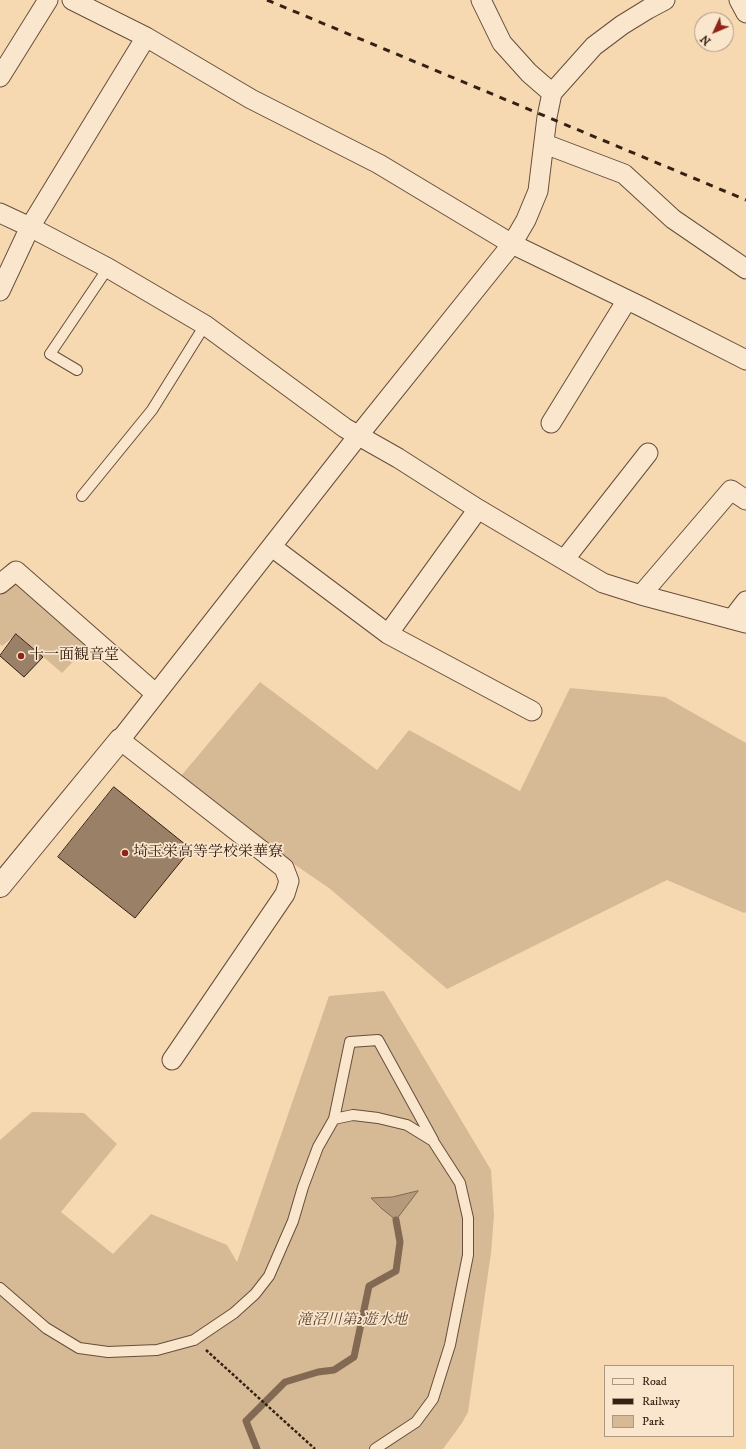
<!DOCTYPE html>
<meta charset="utf-8">
<style>
body{margin:0}
#map{position:relative;width:746px;height:1449px;overflow:hidden;background:#f7d9b1;font-family:"IM FELL DW Pica",serif}
canvas{display:block}
.legend{position:absolute;left:604px;top:1365px;width:130px;height:72px;box-sizing:border-box;background:#fae6cc;border:1px solid #ac9782;margin:0;padding:5px 7px;list-style:none;font-size:12px;color:#362014}
.legend li{display:flex;align-items:center;gap:8px;height:20px}
.legend b{width:20px;border:1px solid #ac9782}
.north{position:absolute;left:694px;top:12px;width:40px;height:40px;box-sizing:border-box;background:#fae6cc;border:1px solid #ac9782;border-radius:50%;rotate:226deg;font-size:11px;font-weight:700;line-height:16px;text-align:center;color:#362014}
.north::after{content:'';display:block;margin:auto;width:14px;height:18px;background:#8f2418;clip-path:polygon(50% 0,100% 100%,50% 72%,0 100%)}
</style>
<div id="map">
<canvas width="746" height="1449"></canvas>
<ul class="legend">
<li><b style="height:5px;background:#fae6cc"></b>Road</li>
<li><b style="height:5px;background:#362014"></b>Railway</li>
<li><b style="height:11px;background:#d6ba96"></b>Park</li>
</ul>
<div class="north">N</div>
</div>
<script>
const ctx = document.querySelector('canvas').getContext('2d');
ctx.lineJoin = 'round';
function fill(path, color) { ctx.fillStyle = color; ctx.fill(path, 'evenodd'); }
function trace(path, color, width, dash) { ctx.strokeStyle = color; ctx.lineWidth = width; ctx.lineCap = dash ? 'butt' : 'round'; ctx.setLineDash(dash || []); ctx.stroke(path); }
function write(font, color, halo, rows, align = 'center') {
  ctx.font = font + ' "IM FELL DW Pica","Noto Serif JP",serif'; ctx.lineWidth = 3.5; ctx.setLineDash([]); ctx.textBaseline = 'middle'; ctx.strokeStyle = halo; ctx.fillStyle = color; for (const [text, x, y, turn = 0] of rows) {
    ctx.save(); ctx.translate(x, y); ctx.rotate((+turn || 0) * Math.PI / 180); ctx.textAlign = isNaN(turn) ? turn : align; if (halo) ctx.strokeText(text, 0, 0); ctx.fillText(text, 0, 0); ctx.restore();
  }
}
fill(new Path2D(`
 M16,571L91,643L62,673L17,634L2,646L0,644V584Z
 M260,682L377,770L409,730L520,791L570,688L665,697L746,743V912L744,913L667,880L447,989L329,888L175,783Z
 M384,991L491,1170L494,1215L491,1253L468,1412L462,1423L443,1449H0V1140L32,1112L84,1113L117,1144L61,1212L113,1254L151,1214L227,1245L237,1262L329,996Z`), '#d6ba96');
const water = new Path2D(`
 M418,1191L396,1220L381,1208L371,1198L392,1197Z`);
fill(water, '#b59a7c');
trace(water, '#826952', 1);
trace(new Path2D(`
 M257,1449L246,1421L285,1382L318,1372L334,1370L354,1357L369,1286L396,1271L400,1242L396,1220`), '#826952', 7);
const building = new Path2D(`
 M16,634L43,657L24,677L0,656Z
 M114,787L191,849L135,918L58,857Z`);
fill(building, '#9a8066');
trace(building, '#362014', 1);
const service = new Path2D(`
 M77,370L50,354L108,268
 M82,496L152,410L205,325
 M334,1119L350,1042L378,1040L433,1140
 M0,1288L46,1328L79,1348L108,1352L157,1350L194,1340L234,1313L255,1294L269,1276L293,1221L303,1187L318,1147L334,1119L353,1115L378,1118L407,1125L433,1141L460,1183L468,1218V1255L450,1345L433,1399L416,1422L375,1449`);
const minor = new Path2D(`
 M72,0L146,37L251,99L379,164L512,244L642,307L746,360
 M481,0L502,43L529,73L552,93
 M739,0L746,13
 M0,77L48,0
 M545,144L624,174L673,219L746,269
 M0,213L30,227L108,268L205,325L345,428L398,458L478,509L603,583L641,595L746,623
 M0,291L30,227L146,37
 M551,423L627,300
 M272,547L388,634L532,711
 M564,560L648,453
 M0,584L16,571L156,694
 M641,595L731,490L746,500
 M733,618L746,601
 M388,634L478,509
 M172,1060L285,894L289,881L284,868L120,740L358,436L512,244L526,220L538,191L547,117L552,93L594,46L622,25L648,9L665,0`);
const tertiary = new Path2D(`
 M0,886L120,740`);
trace(service, '#664e3b', 12);
trace(minor, '#664e3b', 21);
trace(tertiary, '#664e3b', 24);
trace(new Path2D(`
 M206,1350L315,1449`), '#362014', 2.5, [3, 2]);
trace(service, '#fae6cc', 10);
trace(minor, '#fae6cc', 19);
trace(tertiary, '#fae6cc', 22);
trace(new Path2D(`
 M267,0L746,200`), '#362014', 3, [7, 7]);
for (const [x, y, r, color] of [
 [21,656,4,"#8f2418"],
 [125,853,4,"#8f2418"]
]) { const dot = new Path2D(); dot.arc(x, y, r, 0, 2 * Math.PI); ctx.fillStyle = color; ctx.fill(dot); trace(dot, '#fae6cc', 1.5); }
write('15px', '#362014', '#fae6cc', [
 ["十一面観音堂",29,656],
 ["埼玉栄高等学校栄華寮",133,853]
], 'left');
write('italic 15px', '#5e4634', '#fae6cc', [
 ["滝沼川第2遊水地",352,1321]
]);
</script>
